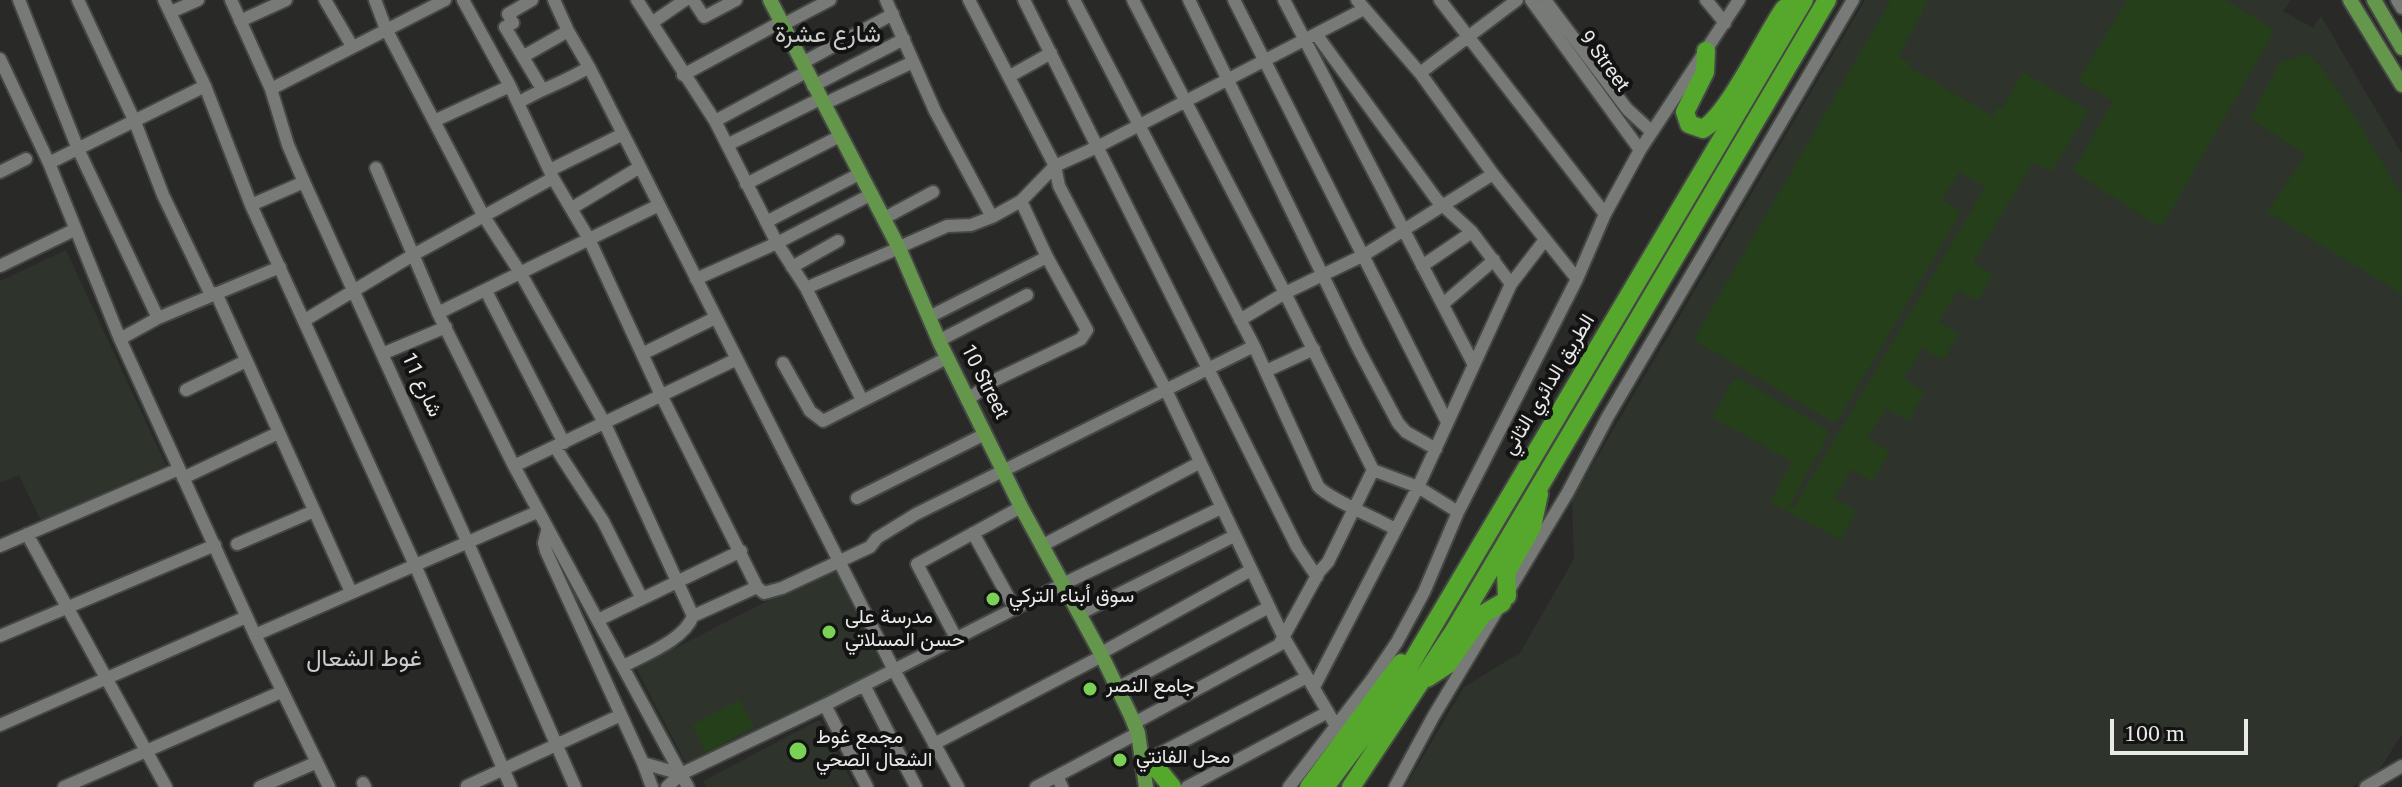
<!DOCTYPE html>
<meta charset="utf-8">
<style>
body{margin:0}
#map{position:relative;width:2402px;height:787px;overflow:hidden;background:#292a28;font-family:Georgia,serif}
canvas{display:block}
.scale{position:absolute;left:2110px;top:719px;width:138px;height:36px;box-sizing:border-box;border:4px solid #eaebe9;border-top:0;padding-left:10px;font-size:24px;line-height:28px;white-space:nowrap;color:#eaebe9;-webkit-text-stroke:6px #121312;paint-order:stroke}
</style>
<div id="map">
<canvas width="2402" height="787"></canvas>
<div class="scale">100 m</div>
</div>
<script>
const ctx = document.querySelector('canvas').getContext('2d');
ctx.lineJoin = 'round';
function fill(path, color) { ctx.fillStyle = color; ctx.fill(path, 'evenodd'); }
function trace(path, color, width, dash) { ctx.strokeStyle = color; ctx.lineWidth = width; ctx.lineCap = dash ? 'butt' : 'round'; ctx.setLineDash(dash || []); ctx.stroke(path); }
function write(font, color, halo, rows, align = 'center') {
  ctx.font = font + ' Georgia,Vazirmatn,serif'; ctx.lineWidth = 8; ctx.setLineDash([]); ctx.textBaseline = 'middle'; ctx.strokeStyle = halo; ctx.fillStyle = color; for (const [text, x, y, turn = 0] of rows) {
    ctx.save(); ctx.translate(x, y); ctx.rotate((+turn || 0) * Math.PI / 180); ctx.textAlign = isNaN(turn) ? turn : align; if (halo) ctx.strokeText(text, 0, 0); ctx.fillText(text, 0, 0); ctx.restore();
  }
}
fill(new Path2D(`
 M1865,0H2291L2283,11L2313,28L2321,16L2402,154V734L2378,772L2352,787H1405L1464,687L1520,653L1574,559L1572,500Z
 M66,250L166,465L41,521L19,475L0,483V281Z
 M834,567L884,667L687,765L636,668Z
 M819,720L855,787H706L703,781Z`), '#2e332c');
fill(new Path2D(`
 M1891,0H1929L1899,56L1909,63V67L1993,116L1998,107L2002,109L2023,72L2089,111L2051,172L2033,162L1973,262L1993,274L1978,301L1958,290L1939,322L1959,334L1943,360L1922,348L1904,379L1925,392L1908,421L1886,408L1868,438L1890,452L1872,482L1851,469L1835,498L1856,511L1841,540L1770,502L1792,462L1712,417L1734,379H1740L1827,429L1829,433L1789,507L1793,509L1985,187L1959,172L1942,200L1961,212L1838,420L1832,422L1697,342L1695,337Z
 M2127,0H2226L2275,30L2161,228L2073,171L2113,101L2078,81Z
 M2307,53L2324,71L2356,118L2402,196V294L2267,212L2306,155L2250,118L2280,63Z
 M739,700L754,727L706,753L692,725Z`), '#253f1b');
const minor = new Path2D(`
 M19,0L78,149L158,318
 M78,0L135,122L163,195L211,295
 M164,0L205,86L251,205L415,565L511,787
 M231,0L271,89L288,145L304,182L467,541L575,787
 M325,0L352,46
 M375,0L386,29L483,215L521,274L605,424L693,616
 M463,0L510,86L553,178L589,239L661,395L757,587L764,593L782,588L870,547L877,538L916,514L1254,346
 M532,0L508,14L513,23L505,27L542,89
 M554,0L568,31L589,67L640,167L894,670L958,787
 M637,0L715,121L777,243L806,288L862,400
 M693,0L704,17L736,0
 M886,0L935,111L992,217
 M969,0L1055,166L1059,186L1166,390L1283,636L1336,726
 M1024,0L1297,547L1317,577
 M1074,0L1254,346L1318,486C1327,498 1378,519 1395,529
 M1133,0L1285,293L1373,470L1418,487L1458,512
 M1189,0L1359,350L1398,423L1406,432L1436,449
 M1234,0L1446,420
 M1284,0L1473,363
 M1357,0L1420,73L1493,174L1577,279
 M1440,0L1605,214L1640,150L1739,0
 M1531,0L1640,150
 M1545,0L1627,109L1652,132
 M1706,0L1725,23
 M2397,0L2402,8
 M171,12L198,0
 M240,21L286,0
 M790,21L830,0
 M653,22L685,0
 M1316,34L1437,200L1472,232L1511,284
 M524,56L568,31
 M0,59L49,163L120,339L255,635L329,787
 M802,63L893,14
 M1420,73L1517,0
 M683,75L781,22
 M1010,76L1051,53
 M813,86L904,39
 M271,89L445,0
 M832,100L913,62
 M518,103C542,88 566,82 589,67
 M434,121L510,86
 M715,121L806,72
 M727,145L820,99
 M49,163L205,86
 M376,168L438,313L514,466L688,787
 M550,170L623,134
 M0,172L26,159
 M746,184L840,136
 M251,205L304,182
 M572,208L640,167
 M890,215L933,192
 M766,222L861,173
 M904,245L947,226L971,225L992,217L1021,201L1055,166L1097,147L1364,9
 M0,266L74,230
 M1422,266L1472,232
 M792,267L838,241
 M696,279L777,243L872,194
 M806,288L899,248
 M486,291L564,443
 M216,293L351,592
 M1443,304L1494,260
 M438,313L659,205
 M933,315L1047,257
 M305,320L413,255L553,178
 M1240,320L1285,293L1364,255L1493,174
 M944,338L1027,295
 M120,339L158,318L280,267
 M382,354L446,327
 M642,354L715,318
 M783,363L810,411L823,421L947,358
 M1266,371L1314,349
 M186,390L246,361
 M967,400L995,380L1081,339L1087,330L1047,257L1021,201
 M555,447L603,521L642,599
 M514,466L737,359
 M183,478L278,433
 M857,498L985,434
 M547,531L544,543L546,551L643,763L652,787
 M973,533L1015,609
 M27,534L166,787
 M237,544L314,511
 M1045,544L1199,463
 M0,546L179,469
 M1081,613L1234,536
 M598,620L741,551
 M255,635L537,512
 M0,636L215,545
 M956,638L917,564L1021,507
 M1103,652L1251,570
 M624,666C646,654 684,640 693,616L757,587
 M864,685L916,787
 M1121,686L1269,607
 M1314,687L1418,487L1511,284L1544,241
 M825,705L867,787
 M1138,721L1279,645L1319,572L1328,562L1373,470
 M0,725L246,617
 M934,744L1102,656
 M1147,760L1307,677
 M643,763L681,774
 M363,783L365,787
 M467,786L621,715
 M64,787L281,692
 M260,787L315,763
 M667,787L681,774L825,705L1065,583L1221,508
 M1036,787L1057,776
 M1062,787L1057,776L1138,733
 M1187,787L1328,712
 M1289,787L1370,682L1397,642L1424,592L1458,512L1577,279L1605,214
 M1395,787L1433,717L1568,492L1607,418L1853,0
 M2366,787L2402,766`);
const major = new Path2D(`
 M770,0L899,248L940,343L1021,507L1100,652L1131,716L1138,733L1146,787
 M2350,0L2402,85
 M2374,0L2402,48`);
const highway = new Path2D(`
 M1706,51L1705,72L1685,112L1689,124L1703,129C1729,114 1765,36 1784,9L1796,0
 M1507,596L1506,573L1532,527L1539,494
 M1427,678L1447,665L1483,614L1502,603
 M1148,764L1159,771L1172,787
 M1309,787L1401,663
 M1325,787L1385,707L1804,0
 M1351,787L1454,631L1827,0`);
trace(minor, '#454745', 16);
trace(major, '#454745', 18);
trace(highway, '#454745', 22);
trace(minor, '#787a78', 12);
trace(major, '#64964b', 14);
trace(highway, '#56a82d', 18);
for (const [x, y, r, color] of [
 [993,599,8,"#7bd156"],
 [829,632,8,"#7bd156"],
 [1090,689,8,"#7bd156"],
 [798,751,10,"#7bd156"],
 [1120,760,8,"#7bd156"]
]) { const dot = new Path2D(); dot.arc(x, y, r, 0, 2 * Math.PI); ctx.fillStyle = color; ctx.fill(dot); trace(dot, '#121312', 3); }
write('20px', '#eaebe9', '#121312', [
 ["9 Street",1602,63,54],
 ["10 Street",982,383,63],
 ["شارع 11",419,386,65],
 ["الطريق الدائري الثاني",1551,386,-59]
]);
write('20px', '#eaebe9', '#121312', [
 ["سوق أبناء التركي",1009,599],
 ["مدرسة على",845,620],
 ["حسن المسلاتي",845,643],
 ["جامع النصر",1106,689],
 ["مجمع غوط",816,740],
 ["الشعال الصحي",816,763],
 ["محل الفانتي",1136,760]
], 'left');
write('24px', '#cccecb', '#121312', [
 ["شارع عشرة",828,38],
 ["غوط الشعال",364,662]
]);
</script>
